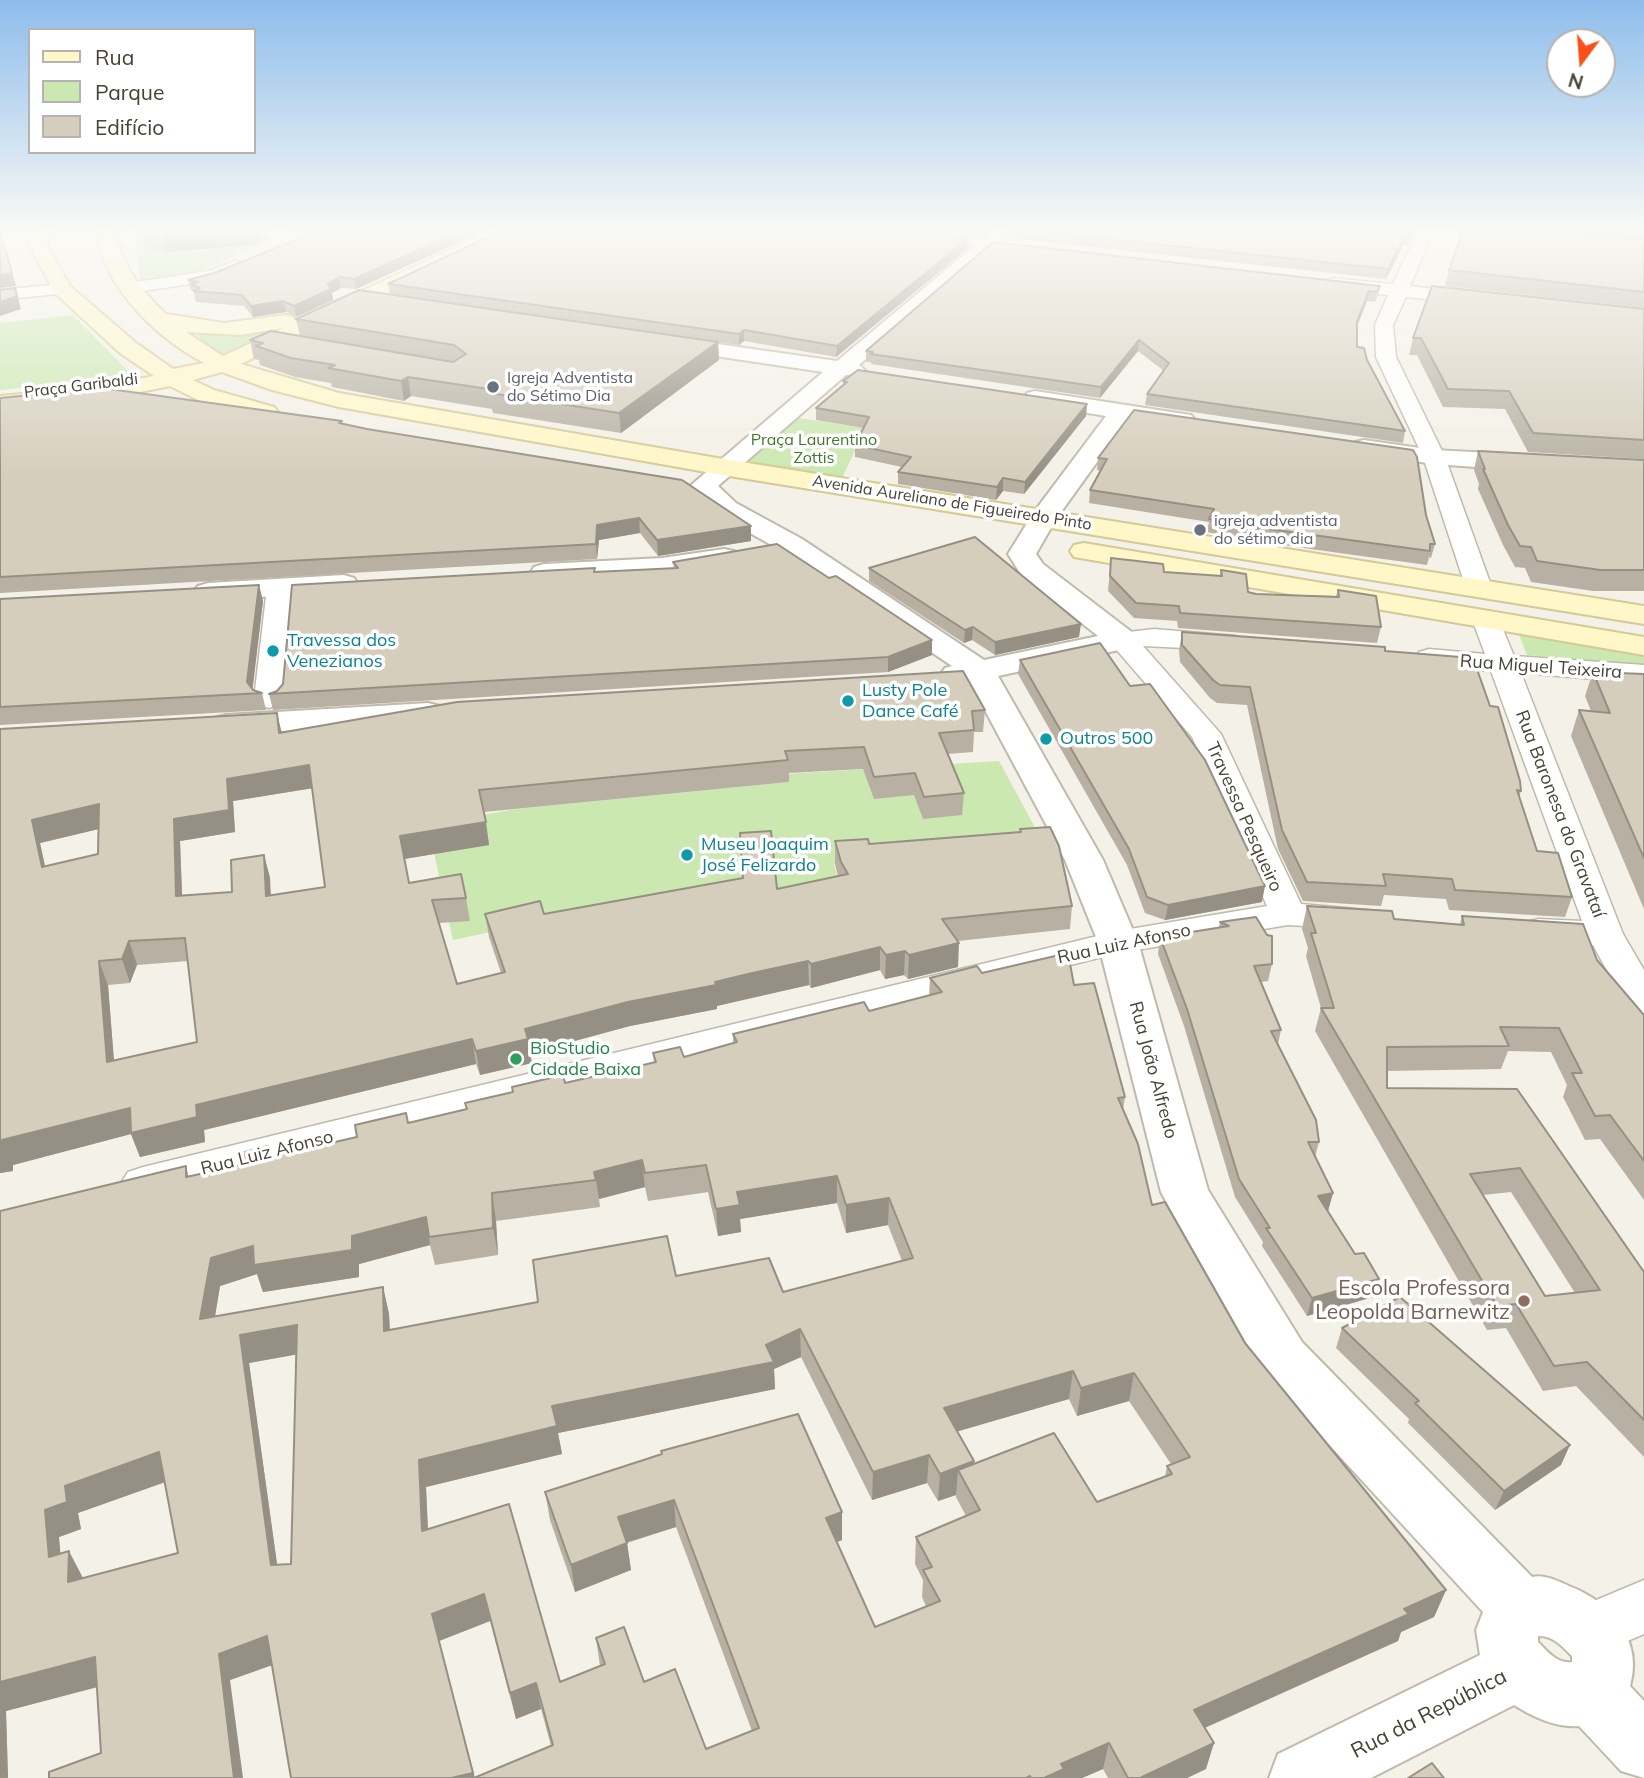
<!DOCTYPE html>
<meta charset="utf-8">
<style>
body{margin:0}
#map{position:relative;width:1644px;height:1778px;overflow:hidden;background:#f4f1e8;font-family:Mulish,sans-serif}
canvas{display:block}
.legend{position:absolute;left:28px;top:28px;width:228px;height:126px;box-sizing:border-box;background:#fff;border:2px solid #b5b3af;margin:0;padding:9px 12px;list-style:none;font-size:21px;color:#474236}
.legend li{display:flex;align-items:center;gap:14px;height:35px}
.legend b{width:35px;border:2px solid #b5b3af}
.north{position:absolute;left:1546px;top:28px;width:70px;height:70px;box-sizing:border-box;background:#fff;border:2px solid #b5b3af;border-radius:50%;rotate:196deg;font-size:19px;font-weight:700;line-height:28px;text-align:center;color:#474236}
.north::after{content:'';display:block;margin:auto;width:24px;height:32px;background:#fa5018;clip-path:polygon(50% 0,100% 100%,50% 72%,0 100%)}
</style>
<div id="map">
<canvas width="1644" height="1778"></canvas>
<ul class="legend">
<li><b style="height:9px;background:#fff7c7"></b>Rua</li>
<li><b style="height:19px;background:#cae8b0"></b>Parque</li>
<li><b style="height:19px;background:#d6cebd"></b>Edifício</li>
</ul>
<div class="north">N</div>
</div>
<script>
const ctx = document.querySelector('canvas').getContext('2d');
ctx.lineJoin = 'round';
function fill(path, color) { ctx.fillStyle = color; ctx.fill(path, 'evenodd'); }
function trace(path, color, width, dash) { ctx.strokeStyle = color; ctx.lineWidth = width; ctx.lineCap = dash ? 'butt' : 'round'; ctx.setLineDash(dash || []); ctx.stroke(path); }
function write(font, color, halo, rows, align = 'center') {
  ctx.font = font + ' Mulish,sans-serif'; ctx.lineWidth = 7; ctx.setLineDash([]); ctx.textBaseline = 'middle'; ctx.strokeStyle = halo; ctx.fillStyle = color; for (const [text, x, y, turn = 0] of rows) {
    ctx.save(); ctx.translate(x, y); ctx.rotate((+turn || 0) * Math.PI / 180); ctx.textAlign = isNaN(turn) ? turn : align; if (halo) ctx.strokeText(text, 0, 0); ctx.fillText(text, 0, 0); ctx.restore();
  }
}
fill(new Path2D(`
 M134,228H265L270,240L196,273L140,282Z
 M73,315L133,376L0,390V323Z
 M296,324L243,350L217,355L195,333L247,332Z
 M799,418L866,428L840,482L739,466Z
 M1518,632L1644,652V665L1527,655Z
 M999,761L1045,846L834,864L842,894L542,921L453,940L428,825L516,809L789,782L787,774Z`), '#cae8b0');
const minor = new Path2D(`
 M272,228H289L302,241L300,244H288Z
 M845,228H891L1025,243L1033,248L1025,253L853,233Z
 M1419,228C1437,227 1504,223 1516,234L1508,239L1433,232L1410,286L1477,294L1486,299L1477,304L1406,297L1393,325L1396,357L1445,457L1492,588L1488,594H1470L1466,588L1423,457L1376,357L1375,325L1388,295L1331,288L1322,283L1331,278L1393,284Z
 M235,261L241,262L244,266L241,270L212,281L129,293L120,288L129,283L208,271Z
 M62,284L71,289L68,293L0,300V290Z
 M280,580L289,582L293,588L284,699L279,705L269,708L259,705L254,699L267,588L271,582Z
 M1486,611L1496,613L1514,656L1644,665V683L1521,673L1623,934L1644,970V1017L1630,1013L1593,945L1526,938L1521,930L1526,922L1539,919L1582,921L1491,671L1429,667L1419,664L1415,658L1419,652L1429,649L1485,654L1472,619L1476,613Z
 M1154,629L1236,636L1240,642L1236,648L1226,650L1143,646L1221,734L1301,904L1367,910L1372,918L1367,926L1354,929L1288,925L1118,953L143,1199L128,1194L121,1183L128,1172L143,1167L1118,931L1267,906L1192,737L1108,640L1112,634Z
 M1644,1580V1634L1590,1657L1570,1649L1562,1630L1570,1611Z`);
const tertiary = new Path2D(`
 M996,228H1015L859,365L865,370L862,375H846L718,486L736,503L802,539L984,660L1098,636L1022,576L1008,554L1034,512L1106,416L1027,403L1023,398L1027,393L1035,391L1191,415L1195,420L1191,425L1183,427L1128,419L1056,519L1036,554L1043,564L1133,633L1137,640L1133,647L998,676L1103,860L1138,942L1208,1190L1302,1342L1532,1577C1544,1574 1558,1581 1569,1586C1609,1601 1644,1639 1630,1686L1644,1701V1778L1621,1771L1579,1726C1556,1728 1533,1717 1514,1705L1371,1778H1269L1278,1754L1480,1655L1476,1630L1483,1612L1264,1374L1168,1205L1161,1192L1098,942L1065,860L970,682L956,685L945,682L940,675L945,668L952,666L782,551L718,515L690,486L823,372L668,349L660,348L657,343L660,338L668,337L837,361ZM1538,1636C1552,1635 1562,1646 1572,1656V1662C1557,1664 1548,1652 1538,1642Z
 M1364,440L1434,450L1530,455L1539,458L1543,463L1539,468L1530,471L1434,464L1355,452L1352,447L1355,442Z
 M724,549L734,551L738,557L734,563L662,576L544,582L534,579L530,573L534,567L544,564L662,558Z
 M344,575L354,578L358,584L354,590L208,601L198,598L193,592L198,586L208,583Z
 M428,703L440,706L444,713L440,720L226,735L214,732L209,725L214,718L226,715Z`);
const secondary = new Path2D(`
 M36,228H54L47,245L70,286L136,343L173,369L204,363C157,338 99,284 97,228H115C121,264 139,289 166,314L224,323L286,315L293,317L296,322L496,228H518L515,232L241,364L339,393L723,459L1644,606V624L723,475L339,407L272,390L222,372L193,380L214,390L274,407L278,412L274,417L266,419L198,400L170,386L96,401L0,410V396L96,387L154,376L120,353L55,293L29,245ZM283,328L223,356L186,332L240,335Z
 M1084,543L1644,637V655L1074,557L1070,551L1074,545Z`);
trace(minor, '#bfbaaa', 3);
trace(tertiary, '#bfbaaa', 4);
trace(secondary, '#d4c997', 4);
fill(minor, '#fff');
fill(tertiary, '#fff');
fill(secondary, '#fff7c7');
fill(new Path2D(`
 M141,228H258L262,244L167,252L146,249Z
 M325,228H491L356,289L341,288L332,293L333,300L296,317L286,312L253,317L244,306L196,302L193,291H191L188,280L217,272Z
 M912,228H993L983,235Z
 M1008,228H1416L1408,245H1403L1386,279L1008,238Z
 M1464,228H1644V308L1445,286L1449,270Z
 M967,249L836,357L744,341L739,345L718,342L719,360L621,433L493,413L492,409L411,396L404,401L332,387L331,383L295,377L260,365L259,360L254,359L250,340L300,336L296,319L390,294L388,284Z
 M1380,286L1378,295L1375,302L1367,301L1357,326V347L1367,360L1405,431L1403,443L1145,405L1147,394L1164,371L1138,351L1100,398L871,364V362H866V351Z
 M1644,309V459L1528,452L1505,409L1443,407L1417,355H1409L1413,338Z
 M843,381L1087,404L1086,416L1024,494L1003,491L996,500L898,484V472L902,467L855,457V445L864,428L816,420V408L843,386Z
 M0,398L342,421V423L751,526V541L658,556L640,533L599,540L597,559L0,593Z
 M1478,451L1644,460V591H1593L1531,582L1525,568L1515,567L1503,545L1478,489L1479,484L1474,470Z
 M1098,458L1426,515L1435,544L1431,558L1429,557L1427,565L1245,540L1207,532L1209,522L1089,503L1090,490L1101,471L1097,470Z
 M1111,558L1164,572L1220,576L1221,570L1248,592L1256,594L1336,596L1338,590L1381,627L1377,643L1178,628L1177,621L1134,618L1108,591Z
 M673,562L829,578L932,640V655L888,672L273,710L269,694L595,568V572L674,568Z
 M869,568L1079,637L995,655L972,640L964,643L869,581Z
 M0,599L263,601L252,689L262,693L266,710L0,725Z
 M1182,632L1385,651L1490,706L1521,791L1519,797L1537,851L1572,897L1565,917L1449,910L1446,899L1384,895L1381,906L1303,901L1278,849L1247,705L1217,703L1210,698L1180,662L1179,650Z
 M1020,660L1262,902L1165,920L1145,913L1127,865L1018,674Z
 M1593,672L1644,674V909L1571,736L1579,710L1591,711L1585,696Z
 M985,710L983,732H974L973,752L947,754L964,793L962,815L923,819L914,795L874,799L863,769L789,773V782L484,812L489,845L404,859L409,883L466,898L470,921L439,923L457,984L501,973L489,937L485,914H544L777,889L838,876L835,864V841L869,844L1020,832V829L1072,906L1070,929L958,941V967L908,979L904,975L885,979L880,970L811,988L809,985L749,998L717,1006V1009L630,1026L530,1053L532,1063L480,1075L476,1064L204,1130L205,1142L140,1157L131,1134L13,1165V1171L0,1173V729L277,713L281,732ZM312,788L325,887L270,895V878L264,855L232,892L182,896L180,841L235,832L233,801ZM99,829L98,854L45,866L40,843ZM188,961L197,1042L114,1061L108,985L130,983L137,965Z
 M1307,906L1394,919L1460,924L1462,916L1597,960L1644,1015V1200L1600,1139L1585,1140L1563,1097L1567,1085L1551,1052L1508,1051L1501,1069L1387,1071V1088L1517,1089L1644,1272V1457L1576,1386L1543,1391L1506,1328L1487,1330L1315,1031L1321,1008L1306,956L1308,948L1302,929ZM1511,1192L1575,1293L1545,1296L1483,1195Z
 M1256,917L1272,964L1268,981L1261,982L1281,1030L1278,1044L1319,1142L1315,1157L1333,1193L1328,1211L1355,1254L1379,1279L1373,1297L1307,1316L1262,1246L1263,1242L1235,1197L1184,1026L1158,954L1160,937L1219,927L1220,922Z
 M982,973L1074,985L1125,1097L1123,1110L1152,1205L1245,1343L1446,1590L1434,1617L1401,1632L1398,1641L1205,1728L1206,1769L1187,1778H1108L1103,1769L1082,1778H291L272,1665L230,1680L101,1753L97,1687L6,1711L8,1778H0V1211L186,1166L189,1177L246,1164L268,1146L271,1157L357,1137L408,1123L466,1109L565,1083L654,1063L653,1053L684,1057L733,1043V1034L869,1011L929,996L930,978ZM645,1187L648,1201L708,1192L718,1236L741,1232L740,1219L837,1203L846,1233L888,1225L902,1261L783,1292L676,1276L390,1330L389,1314L383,1287L215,1316L220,1286L257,1274L263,1292L359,1277V1264L430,1245L435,1265L498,1255L496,1221L600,1207L599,1199ZM296,1354L291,1564L277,1565L249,1363ZM801,1357L872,1500L927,1483L938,1501L956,1495V1497L966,1516L916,1537L915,1564L923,1580L922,1597L926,1606L875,1627L837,1542L842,1540L661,1451V1454L545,1492L550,1520L575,1592L631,1570L627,1543L676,1527L752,1731L706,1749L644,1682L596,1638L600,1666L560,1682L428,1529L426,1487L562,1454L558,1433L775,1389L774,1369ZM1069,1399L1077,1416L1129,1401L1171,1464L1167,1466L1165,1477L1097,1502L974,1464V1461L957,1431ZM165,1482L178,1553L83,1578L60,1553L59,1537L81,1529L78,1513ZM490,1621L516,1719L541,1709L551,1746L474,1778L439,1641Z
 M1342,1328L1561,1465L1495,1510L1408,1423L1409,1419L1336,1348Z`), '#b8b1a3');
fill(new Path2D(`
 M184,228H258L262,244L167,252L162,230Z
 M468,228H491L356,289L354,279Z
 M984,228H993L983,235Z
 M1414,228H1416L1408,245L1410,235Z
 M2,235L16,286L0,288V275Z
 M1405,235L1403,245L1386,279L1388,269Z
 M968,238L967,249L836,357L837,346Z
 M339,277L341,288L332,293L333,300L296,317L294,306Z
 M15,288L21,309L0,316V302Z
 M1369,291L1367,301L1355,331L1357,321Z
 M283,301L286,312L253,317L251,306Z
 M744,330V341L739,345V334Z
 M1139,340L1138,351L1100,398L1101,387Z
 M718,342L719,360L621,433L619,413Z
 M408,377L411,396L404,401L401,381Z
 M1087,404L1086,416L1024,494L1025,482Z
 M1003,478V491L996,500L997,487Z
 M639,518L640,533L599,540L597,559L596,544L597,525Z
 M751,526V541L658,556L657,540Z
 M259,585L263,601L252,694L247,682Z
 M1081,624L1079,637L995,655V642Z
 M973,627L972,640L964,643L965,630Z
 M932,640V655L888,672V657Z
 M277,713L282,734L279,733Z
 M309,765L314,788L233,801L235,832L180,841L183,920L176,896L174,819L227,779Z
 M99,804L107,827L40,843L50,890L42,867L32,820Z
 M486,822L489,845L404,859L400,836Z
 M264,855L270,878L272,919L266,896Z
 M1265,886L1262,902L1165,920L1168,905Z
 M129,941L137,965L130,983L122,959Z
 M959,943L958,967L908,979L909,955Z
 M880,947V970L811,988V964Z
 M905,951L904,975L885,979L886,955Z
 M99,961L108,985L116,1087L107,1062Z
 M808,961L809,985L717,1006V1009L630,1026L530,1053L532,1063L480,1075L476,1051L525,1029L628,1002Z
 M472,1039L476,1064L204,1130L205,1142L140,1157L131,1134L13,1165V1171L0,1173V1146L2,1140L130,1108L196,1105Z
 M642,1160L645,1187L599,1199L596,1180L594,1172Z
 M837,1176V1203L740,1219L741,1232L718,1236L716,1209L737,1192Z
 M492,1193L496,1221L498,1255L493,1228Z
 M1333,1193L1328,1211L1313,1214L1318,1196Z
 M889,1198L888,1225L846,1233V1205Z
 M426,1217L430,1245L359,1264V1277L263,1292L257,1274L220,1286L210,1346L200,1319L211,1258L253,1246L352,1236Z
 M1379,1279L1373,1297L1307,1316L1312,1298Z
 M383,1287L389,1314L391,1359L384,1331Z
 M297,1325L305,1353L249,1363L281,1592L271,1565L240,1335Z
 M800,1329L801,1357L774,1369L775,1389L558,1433L562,1454L426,1487L429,1558L422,1531L419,1460L552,1406L766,1345Z
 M1073,1371L1069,1399L942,1436L944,1408Z
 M1134,1373L1129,1401L1077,1416L1081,1388Z
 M1570,1445L1561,1465L1495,1510L1504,1491Z
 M159,1452L171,1480L78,1513L81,1529L59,1537L63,1584L49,1557L45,1510L65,1486Z
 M929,1455L927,1483L872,1500L873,1472Z
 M974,1461L972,1489L958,1470L956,1495L938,1501L940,1474Z
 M674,1500L676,1527L621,1544L618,1517Z
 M842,1512V1540L826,1546V1518Z
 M627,1543L631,1570L575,1592L571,1565Z
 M69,1551L83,1578L68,1582Z
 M1446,1590L1434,1617L1401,1632L1398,1641L1186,1736L1194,1710L1404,1609Z
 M484,1594L490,1621L439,1641L475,1778H451L432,1614Z
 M267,1636L278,1663L230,1680L243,1778H234L219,1654Z
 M95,1657L109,1684L6,1711L8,1778H0V1682Z
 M536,1683L541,1709L516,1719L510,1693Z
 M1109,1743L1103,1769L1082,1778H1044L1061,1764Z
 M1214,1743L1206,1769L1187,1778H1140Z`), '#969084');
const building = new Path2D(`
 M148,228H184L162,230Z
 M325,228H468L354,279L339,277L328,284L331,289L294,306L283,301L251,306L242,295L194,291L200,288L191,284L198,282L188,280L217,272Z
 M508,228H870L968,238L837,346L744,330L739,334L388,284Z
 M1008,228H1414L1410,235H1405L1388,269Z
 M1464,228H1520L1644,239V292L1449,270Z
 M0,230L12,273L0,275Z
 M993,242L1380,286L1377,292L1369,291L1357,321V347L1364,348L1367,360L1405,431L1147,394L1169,363L1139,340L1101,387L871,354L873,352L866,351Z
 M1432,286L1644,309V440L1533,433L1509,391L1448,389L1421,338H1413Z
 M15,288L17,296L0,302V290Z
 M359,290L718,342L619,413L490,393L495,390L408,377L401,381L328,368L335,365L291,358L256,346L263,343L250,340L271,331L453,362L466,354L454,345L296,319Z
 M858,370L1087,404L1025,482L1003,478L997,487L898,472L911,457L855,445L869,417L816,408L847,382L843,381Z
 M102,388L342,421L339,423L367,429L682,480L751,526L657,540L639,518L597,525L596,544L0,577V398Z
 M1134,410L1413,450L1417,457L1426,515L1435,544H1430V551L1247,526L1209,519L1214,509L1090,490L1107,459L1098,458Z
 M1478,451L1644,460V570H1600L1537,561L1531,547L1520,546L1508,525L1483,469H1485Z
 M975,537L1081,624L995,642L973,627L965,630L869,568Z
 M777,544L829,578L836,576L932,640L888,657L269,694L277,691L283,684L292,585L595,568L594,572L678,568L673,562Z
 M1111,558L1163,564L1164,572L1222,576L1221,570L1246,574L1248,592L1256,594L1339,597L1338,590L1376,596L1381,627L1180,613L1179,606L1136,603L1110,576Z
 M259,585L247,682L253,690L262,693L0,707V599Z
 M1182,632L1385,647V651L1473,658L1490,706L1498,707L1520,781L1521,791L1517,790L1537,851L1558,853L1572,897L1455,890L1452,879L1383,874L1386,886L1307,882L1282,830L1250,687L1220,685L1213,680L1182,645Z
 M1100,643L1130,686L1150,684L1205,760L1265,886L1168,905L1147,897L1129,849L1020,660Z
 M963,671L985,710L972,711L974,730L939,733L964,793L924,797L915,773L874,777L864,747L785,751L788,760L479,790L486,822L400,836L409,883L461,874L466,898L432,900L457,984L505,972L485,914L540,901L544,914L743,878L740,833L771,831L777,889L848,874L841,862L835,841L868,839L869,844L1021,832L1020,829L1050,827L1059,846L1072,906L942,919L959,943L909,955L905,951L886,955L880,947L811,964L808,961L748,974L715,982L716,985L628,1002L525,1029L528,1039L476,1051L472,1039L196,1105L197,1117L131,1133L130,1108L2,1140V1146H0V729L277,713L279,733L457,702ZM309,765L325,887L266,896L264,855L231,860L232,892L176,896L174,819L229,810L227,779ZM99,804L98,854L42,867L32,820ZM185,938L197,1042L107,1062L99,961L122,959L129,941Z
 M1593,672L1644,674V858L1579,710L1610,713Z
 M1307,906L1392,911L1394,919L1464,925L1462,916L1583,924L1597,960L1644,1015V1161L1610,1115L1595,1116L1572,1073H1582L1559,1028L1500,1027L1509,1046L1387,1047V1088L1517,1089L1644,1272V1420L1587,1362L1554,1366L1516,1304L1497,1306L1321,1008H1334L1311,933H1316ZM1520,1168L1600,1290L1545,1296L1470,1174Z
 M1256,917L1267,935L1272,936V964L1254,966L1281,1030L1271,1031L1316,1120L1319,1142H1308L1333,1193L1318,1196L1355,1254L1364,1253L1379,1279L1312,1298L1266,1228H1270L1239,1179L1187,1009L1160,937L1229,926L1220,922Z
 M1068,953L1074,985L1094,983L1125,1097L1118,1098L1138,1144L1152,1205L1165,1202L1245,1343L1446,1590L1404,1609L1409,1614L1194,1710L1214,1743L1140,1778H1128L1109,1743L1061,1764L1064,1769L1044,1778H1031L1030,1776L1026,1778H474L553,1745L536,1683L510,1693L484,1594L432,1614L473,1773L451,1778H291L267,1636L219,1654L234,1778H49V1772L101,1753L95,1657L0,1682V1211L186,1166V1177L246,1164L245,1152L268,1146L269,1157L357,1137L355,1125L406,1113L408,1123L467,1109L465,1103L513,1092L512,1087L563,1075L565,1083L656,1062L653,1053L680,1047L684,1057L737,1042L733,1034L864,1002L869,1011L942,992L930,978L977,966L982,973ZM642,1160L645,1173L706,1165L716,1209L740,1205L737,1192L837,1176L846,1205L889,1198L913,1258L783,1292L769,1258L676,1276L667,1236L533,1260L538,1302L384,1331L383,1287L200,1319L211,1258L253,1246L254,1265L352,1250V1236L426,1217L429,1237L493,1228L492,1193L596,1180L594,1172ZM297,1325L291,1564L271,1565L240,1335ZM800,1329L873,1472L929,1455L940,1474L974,1461L944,1408L1073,1371L1081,1388L1134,1373L1190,1457L1167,1466L1172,1474L1097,1502L1054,1433L958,1470L980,1510L916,1537L932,1567L923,1570L940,1601L875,1627L826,1518L842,1512L798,1414L661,1451L662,1454L545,1492L571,1565L627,1543L618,1517L674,1500L759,1728L706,1749L675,1669L644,1682L624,1627L596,1638L605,1664L560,1682L509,1504L422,1531L419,1460L557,1426L552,1406L774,1362L766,1345ZM159,1452L178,1553L68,1582L69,1551L49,1557L45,1510L67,1502L65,1486Z
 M1400,1297L1570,1445L1504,1491L1415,1403L1419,1401L1342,1328Z
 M1432,1763L1444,1778H1408Z`);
fill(building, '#d6cebd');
trace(building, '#969084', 2);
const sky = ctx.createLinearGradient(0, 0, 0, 477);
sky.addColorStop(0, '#8dbdec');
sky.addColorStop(0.48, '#faf9f5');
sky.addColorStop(1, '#faf9f500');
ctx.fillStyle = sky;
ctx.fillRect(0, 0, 1644, 477);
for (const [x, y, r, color] of [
 [493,387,7,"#6b7280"],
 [1200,530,7,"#6b7280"],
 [273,651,7,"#0f9aa8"],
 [848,701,7,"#0f9aa8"],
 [1046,739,7,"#0f9aa8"],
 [687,855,7,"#0f9aa8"],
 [516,1059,7,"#2e9e5b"],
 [1524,1301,7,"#8d6e63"]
]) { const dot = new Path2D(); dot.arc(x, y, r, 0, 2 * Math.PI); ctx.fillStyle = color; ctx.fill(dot); trace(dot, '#fff', 2.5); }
write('16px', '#5b616d', '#fff', [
 ["Igreja Adventista",507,378],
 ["do Sétimo Dia",507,396],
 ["igreja adventista",1214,521],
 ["do sétimo dia",1214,539]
], 'left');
write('16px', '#474236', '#fff', [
 ["Praça Garibaldi",81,386,-7],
 ["Avenida Aureliano de Figueiredo Pinto",952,503,9]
]);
write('16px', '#407929', '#fff', [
 ["Praça Laurentino",814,440],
 ["Zottis",814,458]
]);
write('18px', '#0d838f', '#fff', [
 ["Travessa dos",287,641],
 ["Venezianos",287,662],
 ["Lusty Pole",862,691],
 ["Dance Café",862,712],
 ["Outros 500",1060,739],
 ["Museu Joaquim",701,845],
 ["José Felizardo",701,866]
], 'left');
write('18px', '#474236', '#fff', [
 ["Rua Miguel Teixeira",1541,667,4],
 ["Rua Baronesa do Gravataí",1560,814,69],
 ["Travessa Pesqueiro",1244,817,66],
 ["Rua Luiz Afonso",1124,944,-12],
 ["Rua João Alfredo",1153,1070,75],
 ["Rua Luiz Afonso",267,1153,-14]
]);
write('18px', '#27864d', '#fff', [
 ["BioStudio",530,1049],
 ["Cidade Baixa",530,1070]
], 'left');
write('21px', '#785e54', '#fff', [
 ["Escola Professora",1510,1289],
 ["Leopolda Barnewitz",1510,1313]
], 'right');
write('21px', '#474236', '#fff', [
 ["Rua da República",1429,1714,-27]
]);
</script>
